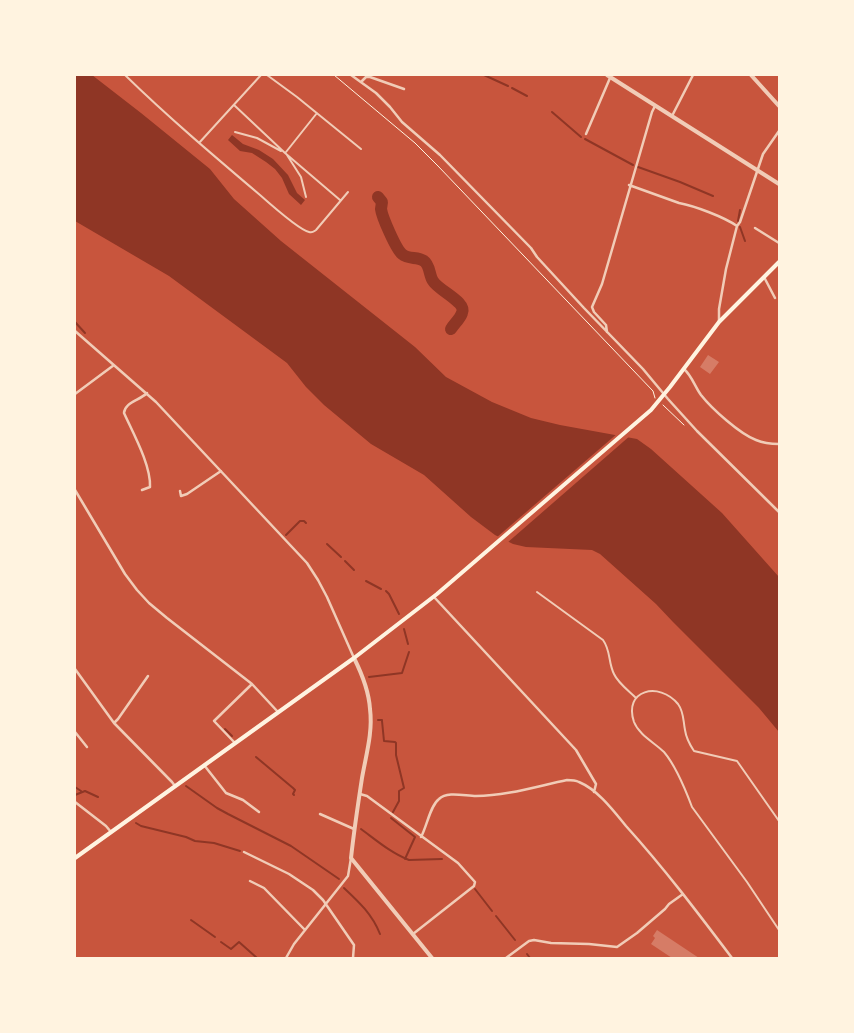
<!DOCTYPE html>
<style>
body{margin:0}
#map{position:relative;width:854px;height:1033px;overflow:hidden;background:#c8553d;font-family:Ubuntu,sans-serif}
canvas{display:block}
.frame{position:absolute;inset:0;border:76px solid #fff3e0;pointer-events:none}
</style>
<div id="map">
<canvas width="854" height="1033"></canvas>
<div class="frame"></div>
</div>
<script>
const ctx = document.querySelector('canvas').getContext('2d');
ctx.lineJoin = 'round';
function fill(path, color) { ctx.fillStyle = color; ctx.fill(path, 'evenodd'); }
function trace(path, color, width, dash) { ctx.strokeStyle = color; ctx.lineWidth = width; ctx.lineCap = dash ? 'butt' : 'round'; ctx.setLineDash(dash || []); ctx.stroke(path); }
fill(new Path2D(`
 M75,75H92L141,113L210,169L234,199L281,241L415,347L446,377L492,402L531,418L560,425L637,439L651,449L722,513L779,577V732L759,708L673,622L656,604L600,554L592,550L526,547L513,544L495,535L471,517L424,475L371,444L324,405L306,387L287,363L169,276L75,221Z
 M232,135L243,144L259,150L273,159L288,175L297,193L305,200L301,205L289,194L282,178L275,169L266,162L252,153L240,151L228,140Z`), '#8f3625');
fill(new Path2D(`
 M618,433L631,435L507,543L496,538Z`), '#c8553d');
trace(new Path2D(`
 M484,75L508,86
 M512,88L527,96
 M552,112L581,137
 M585,139L633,165
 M638,167L680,182L713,196
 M738,221L740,210
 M740,227L745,241
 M75,322L85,333
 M286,535L300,521H304L306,523
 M327,544L341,557
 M345,561L354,570
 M366,581L381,589
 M386,591L389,594L399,614
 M404,629L408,644
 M369,677L402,673L409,652
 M378,720H382V721L384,741L395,742L396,743V755L404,788L399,791V801L393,812
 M225,729L232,736
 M256,757L293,788L295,790L293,794L294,795
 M186,786L217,808L228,814L291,846L339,879
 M75,787L81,791
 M75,795L85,791L98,797
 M391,818L415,837L405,859
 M136,823L141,826L186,837L195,841L214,843L240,851
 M361,829C376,840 391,853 409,860L442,859
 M344,888C359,902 372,914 380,934
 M475,889L492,911
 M496,916L515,940
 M191,920L215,937
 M221,942L231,949L239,942L257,958
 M527,954L530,958`), '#8f3625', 2);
trace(new Path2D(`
 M378,197L382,202C382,202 381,209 381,209C382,217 396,249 402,254C409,260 417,256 424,261C430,265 429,275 433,281C439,291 467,302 462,313C460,319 454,324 451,329`), '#8f3625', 12);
fill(new Path2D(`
 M708,355L719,362L710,374L700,367Z
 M657,930L699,958H672L651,944L655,938L653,936Z`), '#d67c66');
trace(new Path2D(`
 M334,75L415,143L438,166L653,391L655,398
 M663,405L684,425`), '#fff3e0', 1);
trace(new Path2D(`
 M125,75C168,117 214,156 260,195C269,203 300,230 309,232C313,233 313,232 316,230L348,192
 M267,75L297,97L361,149
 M234,105L285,153L340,200
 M235,132L257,138L281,151
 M199,143L261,75
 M286,152L317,113
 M287,155L301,177L306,197
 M537,592L603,640C611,651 608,662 614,674C618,683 629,691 636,698
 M779,821L737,761L694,751C690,745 686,737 685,730C683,720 684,712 678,704C659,681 623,690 634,722C639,735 655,743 664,752C675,765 686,791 692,807L747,882L779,930`), '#f1ccb7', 2);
trace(new Path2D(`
 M351,75L376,93L390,107L402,122L440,155L531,248L537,257L584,308L643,369L668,399L697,431L779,512
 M362,81L366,77H370L404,89
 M672,116L693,75
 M586,134L610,78
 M629,185L679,203C695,206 724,217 737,226
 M755,228L779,243
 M764,277L775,298
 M719,321V309L726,269L737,226L740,222L763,154L779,131
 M75,331L156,402L307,563L318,580L327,597L354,658
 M607,332L606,325L594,312L592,307L602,284L652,112L655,106
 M684,369C692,376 695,387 701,395C712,409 740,434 756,440C763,443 771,444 779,444
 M75,394L114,365
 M75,490L125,574L137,590L149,603L167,618L252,684L278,712
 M142,490L150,487C151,465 133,433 124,413C125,402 139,401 147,393
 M180,491L181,496L187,494L221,471
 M434,597L576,750L596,784L594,792
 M75,669L114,723L172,782L175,786
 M114,723L118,719L148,676
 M75,732L87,747
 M235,743L214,721L252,684
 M204,765L226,793L243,800L259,812
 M360,794L367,796L458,863L475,882L474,886L413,934
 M75,802L106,826L111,832
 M320,814L354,829
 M421,837C427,826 430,806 439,799C447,791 465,796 476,796C506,796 538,786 567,780C571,780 575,780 579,782C598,790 613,810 626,826C664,868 698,913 732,958
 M244,852L289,874L313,890L323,900L354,945L353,958
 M250,881L264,888L305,930
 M286,958L294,944L348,876L351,858
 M506,958L529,941L534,940L551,943L589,944L617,947L637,933L665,909L669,904L683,894`), '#f1ccb7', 2.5);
trace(new Path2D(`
 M607,75L779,184
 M751,75L779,106
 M354,658C361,672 369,693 370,709C373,732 366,755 362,778C358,804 354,831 351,858L432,958`), '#f1ccb7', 4);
trace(new Path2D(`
 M75,858L354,658L437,594L651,410L670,387L719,322L779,262`), '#fff3e0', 4);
</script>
